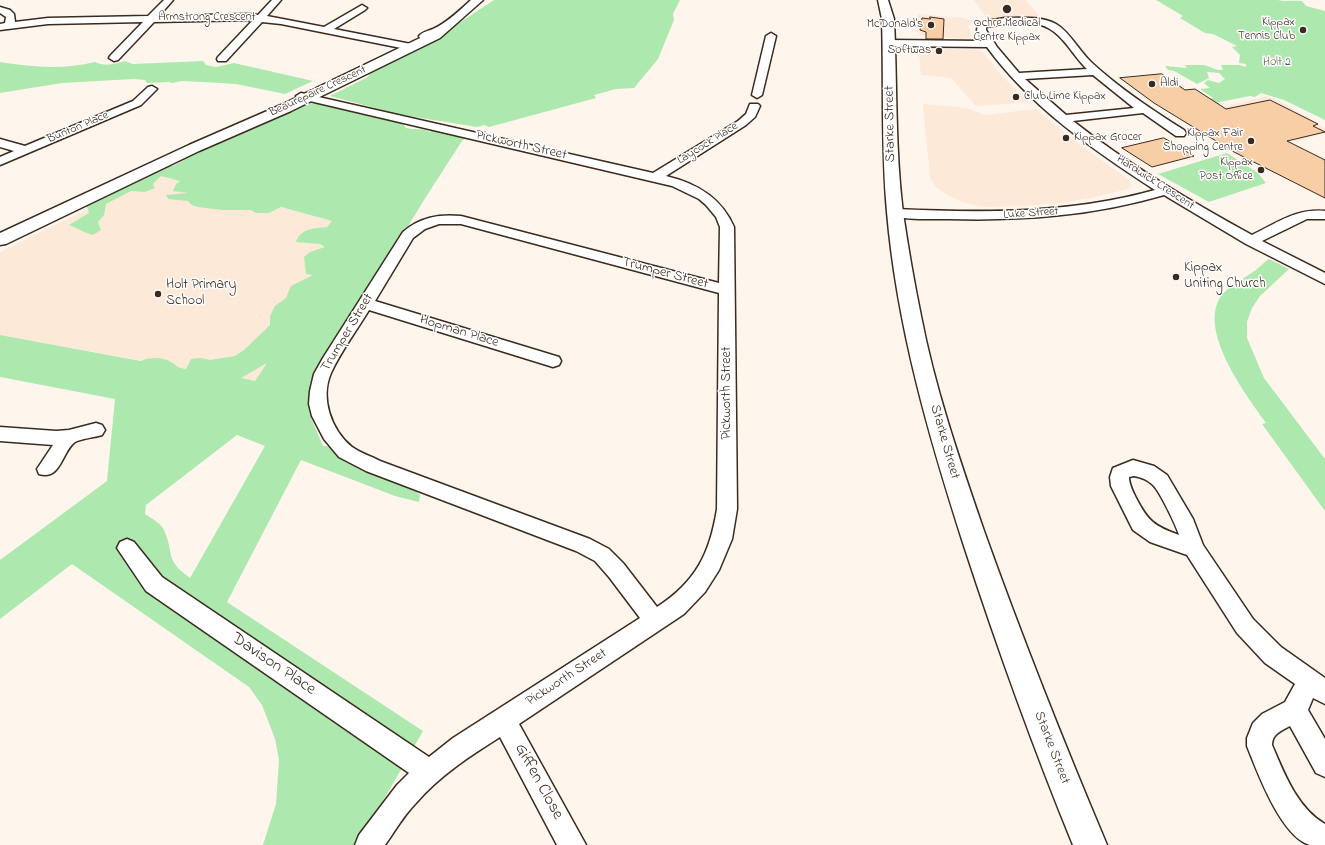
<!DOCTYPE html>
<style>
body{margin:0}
canvas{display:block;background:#fef5ed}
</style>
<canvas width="1325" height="845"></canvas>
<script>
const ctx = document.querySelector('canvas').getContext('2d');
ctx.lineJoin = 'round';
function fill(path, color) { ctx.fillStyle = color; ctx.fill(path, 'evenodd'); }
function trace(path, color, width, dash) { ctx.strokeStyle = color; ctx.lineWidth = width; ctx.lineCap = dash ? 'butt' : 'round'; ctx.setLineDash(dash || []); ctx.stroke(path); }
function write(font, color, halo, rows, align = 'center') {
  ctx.font = font + ' "Indie Flower",sans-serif'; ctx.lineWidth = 3; ctx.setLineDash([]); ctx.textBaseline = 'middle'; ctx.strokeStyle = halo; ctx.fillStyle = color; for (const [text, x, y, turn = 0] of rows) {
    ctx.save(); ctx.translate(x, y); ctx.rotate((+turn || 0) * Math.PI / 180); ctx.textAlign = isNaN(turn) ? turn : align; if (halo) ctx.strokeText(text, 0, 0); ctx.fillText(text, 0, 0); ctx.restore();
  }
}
fill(new Path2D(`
 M974,0H1025L1043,19L987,18Z
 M918,14L964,18L973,21L968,26L972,37L964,39L927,36L920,35L917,32Z
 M928,48L979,50L983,52L1001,75L1029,102L976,106L951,78L921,75L919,52Z
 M1267,96L1285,104L1325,128V133L1296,142L1248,117L1219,108Z
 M923,104L967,108L984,115L1036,109L1076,142L1128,179L1132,185L1128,189L1091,198L1061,203L1022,206L985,207L965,203L949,196L937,188L930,178Z
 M158,175L363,229L255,381L0,335V252Z`), '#fce9d8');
fill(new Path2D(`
 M494,0H680L673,14L674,20L658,59L634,88L616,89L594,95L596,98L489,127L484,125L477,127L397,114L330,96L368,77L371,71L450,29Z
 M1156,0H1278C1286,2 1293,0 1302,1L1306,6L1325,11V120L1284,100L1261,93L1255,97L1250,96L1215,103L1202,99L1213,98L1200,89L1210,88L1204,83L1208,80L1219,83L1225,79L1219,73L1207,72L1209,78L1197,84L1174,71L1168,70L1165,66L1187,68L1185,65H1204L1218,70H1223L1221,65H1239L1246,67V64L1239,63L1240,55L1232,47L1237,46L1213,34L1205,33L1180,18L1183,16Z
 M125,61L133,64L203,61L206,65L216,67L234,63L313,81L285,94L236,84L221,83L182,81L172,83L169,82L147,83L145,80L134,79L62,83L0,93V62C32,67 63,70 95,62C105,67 115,64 125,61Z
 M306,103L318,104L403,124L406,128C414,130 424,128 430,132L433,128L467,136L462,141L424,200L314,381L311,418L323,446H327L406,483L420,495L419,502L395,496L301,460L227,602L423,731L358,845H263L276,804L279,760L275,739L262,705L249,687L72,564L0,619V560L107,481L115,399L0,377V335L141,361C148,357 162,357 169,361C178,365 174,367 186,369L191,359L201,358L210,360L235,356L244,350L270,325V316L275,306L286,298L291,286L313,275L306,274L304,257L310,252L325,247L320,244L296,242C300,229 314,228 327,227L332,221L281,207L269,213H256L251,210H222L198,207L192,205L188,201L168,199L166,195L188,193L173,191L176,184L180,181L161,176L153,184L155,188L145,192L131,191L106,204L104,215L98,222L101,230L93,235C84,233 78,228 69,225L89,213L86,204C113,191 143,180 168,163L173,166L184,160L191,153L252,126L270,121ZM267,363L255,381L241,378ZM237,435L265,446L190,578C164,559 175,555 164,530C161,523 151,518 145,514L146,505Z
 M1227,153L1258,173L1266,183L1209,202L1158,174Z
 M1269,259L1289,269L1260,296L1252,308L1247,322V338L1264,378L1325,459V511L1262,424L1266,423C1247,396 1197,331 1221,296C1228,287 1241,280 1250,274C1257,270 1264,262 1269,259Z`), '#ade9af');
const building = new Path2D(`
 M930,17L944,19L943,39H926V32L920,30L922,18L930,19Z
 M1162,74L1185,90L1195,89L1226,109L1270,100L1318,124L1313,126L1325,132L1287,141L1325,160V198L1234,152L1154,103L1120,78Z
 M1164,138L1194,156L1152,167L1122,148Z`);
fill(building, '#f8cea7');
trace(building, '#3b2a1e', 1);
const street = new Path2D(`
 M164,0H173L159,16L248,14L258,15L272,0H281L267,16L324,27L362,5L367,8L365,10L334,29L411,44L416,47L411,50L281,24L262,22L226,61H218L217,59L218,57L253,20L154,22L118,60L114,61L109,58L110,56L143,22L48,24L0,30V24L5,23L6,17L0,13V7L10,10L14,14L15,22L48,18L148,16Z
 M1005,18C1021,18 1041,16 1056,24C1070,32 1079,51 1091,62C1119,88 1152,110 1184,130L1186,133L1184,136H1176L1143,113L1073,121C1129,165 1190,201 1252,235C1277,223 1297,208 1325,211V219H1307L1262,241L1325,273V284L1246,244L1164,195C1092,216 1022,221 948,219C929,219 908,220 890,216L888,213L890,210L895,209C983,213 1069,214 1155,190C1093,150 1030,106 987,47L889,46L884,43L889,40L983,41L977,30L978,24L986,21ZM1005,24C1018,24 1036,21 1048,28C1064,36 1074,57 1087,69L1019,73L997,47L986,30V27ZM1093,75L1134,108L1066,115L1025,79Z
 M771,33L776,36L762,95L757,98L752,95L766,36Z
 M152,86L157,89L141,105L0,165V157L14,151L0,147V139L25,146L133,101L148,87Z
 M301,93L653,173L738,121L746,114L750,104H758L760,106L755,117L746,125L666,176C696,183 721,197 734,227L737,509L732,539L719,570L705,592L684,614L519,724L586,845H557L500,737C470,756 439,776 416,803C404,815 395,831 385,845H355L359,835L397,785L409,773L146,591L117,548L120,542L127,539L134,542L162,577L429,757L453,738L640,618L609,577L595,561L576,551L366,471L339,457L324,439L312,416L309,404L310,391L314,374L323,358L403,232C420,217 439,214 461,216L719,283L720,227L716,217L706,205L699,199L672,186L297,98L296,96ZM439,224H461L719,293L717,509C710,553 696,582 657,607L623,563L609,549L590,539L380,461C371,456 360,453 352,447C331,430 320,398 331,373C341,351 357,330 369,310L553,367L559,365L561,361L559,357L375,301L413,238L425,229Z
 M96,423L102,425L105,430L102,435C96,437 80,439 75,442C62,451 61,481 39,474L37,469L53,445L0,441V427L56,431L69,430Z
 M1133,460L1154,466L1167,475L1193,519L1203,545L1253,619L1281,647L1325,678V704L1313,698L1308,710L1325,739V777L1316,773L1290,726C1281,731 1272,734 1272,745C1284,773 1297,808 1325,824V845C1320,845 1314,845 1310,845C1281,837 1257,771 1247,746V738L1253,723L1262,714L1285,702L1295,684L1265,663L1237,633L1187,555L1150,542L1133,530L1111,486L1110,477L1113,468ZM1134,476C1141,477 1148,480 1153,485C1160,492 1176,525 1179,535C1154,526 1148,521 1136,498C1133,491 1129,485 1129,477Z`);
const secondary = new Path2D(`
 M471,0H483L440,38L291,111L199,151L6,244L0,245V233L189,145L281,105L420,38L419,36C422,32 428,31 433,29C447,23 460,10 471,0Z
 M878,0H888L894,19C897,83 895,149 903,213C908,247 914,282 921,316C935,389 960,461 984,531C1022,637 1063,741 1107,845H1073C1033,747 997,647 964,546C929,437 897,327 887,212C881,148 884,83 882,19Z`);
trace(street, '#3b2a1e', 3);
trace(secondary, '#3b2a1e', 3);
fill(street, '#fff');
fill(secondary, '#fff');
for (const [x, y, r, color] of [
 [1007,9,5,"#3b2a1e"],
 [931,25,4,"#3b2a1e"],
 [1303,30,4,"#3b2a1e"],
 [939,51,4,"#3b2a1e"],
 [1152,84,4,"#3b2a1e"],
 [1016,97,4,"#3b2a1e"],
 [1066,138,4,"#3b2a1e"],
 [1251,141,4,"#3b2a1e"],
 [1261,170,4,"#3b2a1e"],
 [1176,277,4,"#3b2a1e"],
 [158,294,4,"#3b2a1e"]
]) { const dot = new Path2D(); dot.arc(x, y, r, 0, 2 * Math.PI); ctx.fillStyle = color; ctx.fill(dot); trace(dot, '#fff', 1.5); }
write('12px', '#3b2a1e', '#fff', [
 ["Armstrong Crescent",207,18],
 ["Beaurepaire Crescent",318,92,-25],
 ["Bunton Place",78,128,-23],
 ["Laycock Place",708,144,-32],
 ["Hardwick Crescent",1155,183,33],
 ["Luke Street",1031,214,-4]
]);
write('12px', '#3b2a1e', '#fff', [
 ["Kippax",1295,23],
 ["Tennis Club",1295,37],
 ["Ochre Medical",1007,24,"center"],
 ["Centre Kippax",1007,38,"center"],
 ["McDonald's",923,25],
 ["Softwas",931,51],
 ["Aldi",1160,84,"left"],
 ["Club Lime Kippax",1024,97,"left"],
 ["Kippax Fair",1243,134],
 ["Shopping Centre",1243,148],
 ["Kippax Grocer",1074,138,"left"],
 ["Kippax",1253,163],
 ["Post Office",1253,177]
], 'right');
write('12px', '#585a42', '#fff', [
 ["Holt 2",1277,63]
]);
write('14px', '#3b2a1e', '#fff', [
 ["Starke Street",891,124,-91],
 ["Pickworth Street",521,146,13],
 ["Trumper Street",665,274,15],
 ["Hopman Place",459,332,17],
 ["Trumper Street",348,333,-59],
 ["Pickworth Street",728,393,-90],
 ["Starke Street",944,442,74],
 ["Pickworth Street",567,678,-33],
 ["Starke Street",1051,748,69]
]);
write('14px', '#3b2a1e', '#fff', [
 ["Kippax",1184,269],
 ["Uniting Church",1184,285],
 ["Holt Primary",166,286],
 ["School",166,302]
], 'left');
write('17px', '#3b2a1e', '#fff', [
 ["Davison Place",273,665,34],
 ["Giffen Close",538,782,61]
]);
</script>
